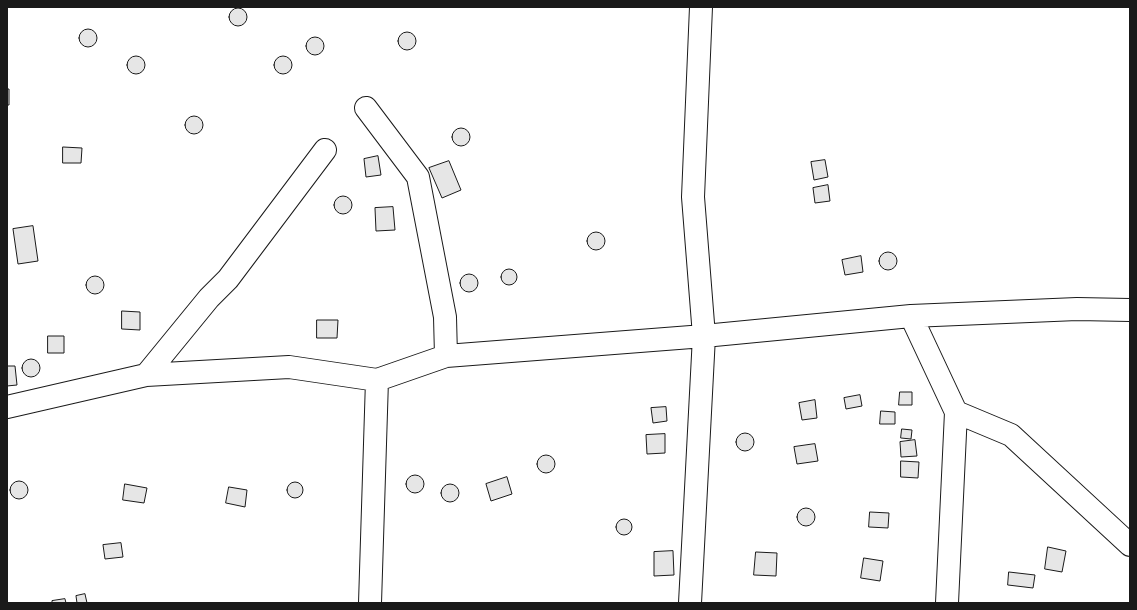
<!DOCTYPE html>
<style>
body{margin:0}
#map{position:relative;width:1137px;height:610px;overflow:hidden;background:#fff;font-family:Raleway,sans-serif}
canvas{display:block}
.frame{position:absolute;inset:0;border:8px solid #1a1a1a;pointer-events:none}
</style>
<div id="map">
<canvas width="1137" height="610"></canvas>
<div class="frame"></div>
</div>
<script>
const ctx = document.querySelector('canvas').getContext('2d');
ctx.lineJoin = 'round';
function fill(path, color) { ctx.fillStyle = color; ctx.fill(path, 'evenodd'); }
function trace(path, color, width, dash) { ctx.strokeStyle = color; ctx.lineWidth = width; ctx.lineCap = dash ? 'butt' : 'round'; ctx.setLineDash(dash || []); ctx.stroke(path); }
const building = new Path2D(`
 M229 17a9 9 0 1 1 18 0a9 9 0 1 1-18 0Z
 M79 38a9 9 0 1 1 18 0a9 9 0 1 1-18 0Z
 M398 41a9 9 0 1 1 18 0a9 9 0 1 1-18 0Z
 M306 46a9 9 0 1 1 18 0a9 9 0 1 1-18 0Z
 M127 65a9 9 0 1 1 18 0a9 9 0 1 1-18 0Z
 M274 65a9 9 0 1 1 18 0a9 9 0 1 1-18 0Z
 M7,89H9V105H7Z
 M185 125a9 9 0 1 1 18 0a9 9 0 1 1-18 0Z
 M452 137a9 9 0 1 1 18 0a9 9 0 1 1-18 0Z
 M63,147L82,148L81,163H63Z
 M378,156L381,175L366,177L364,159Z
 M825,160L828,177L814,180L811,162Z
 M449,161L461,190L442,198L429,168Z
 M828,185L830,201L815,203L813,188Z
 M334 205a9 9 0 1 1 18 0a9 9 0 1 1-18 0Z
 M393,207L395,230L376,231L375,208Z
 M33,226L38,261L18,264L13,229Z
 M587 241a9 9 0 1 1 18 0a9 9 0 1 1-18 0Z
 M879 261a9 9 0 1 1 18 0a9 9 0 1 1-18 0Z
 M861,256L863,272L845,275L842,260Z
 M501 277a8 8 0 1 1 16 0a8 8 0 1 1-16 0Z
 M460 283a9 9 0 1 1 18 0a9 9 0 1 1-18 0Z
 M86 285a9 9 0 1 1 18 0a9 9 0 1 1-18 0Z
 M122,311L140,312V330L122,329Z
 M317,320H338L337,338H317Z
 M48,336H64V353H48Z
 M22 368a9 9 0 1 1 18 0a9 9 0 1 1-18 0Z
 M7,366H15L17,385L7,386Z
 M900,392H912V405H899Z
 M860,395L862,406L846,409L844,398Z
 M815,400L817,418L802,420L799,403Z
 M666,407L667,421L653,423L651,408Z
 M881,411L895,412V424H880Z
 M902,429L912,430L911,439L901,438Z
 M736 442a9 9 0 1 1 18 0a9 9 0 1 1-18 0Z
 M665,434V453L647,454L646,435Z
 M915,440L917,456L901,457L900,442Z
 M815,444L818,461L797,464L794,447Z
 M537 464a9 9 0 1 1 18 0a9 9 0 1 1-18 0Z
 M901,461L919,462L918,478L901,477Z
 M406 484a9 9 0 1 1 18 0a9 9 0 1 1-18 0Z
 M507,477L512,494L491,501L486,484Z
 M10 490a9 9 0 1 1 18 0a9 9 0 1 1-18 0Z
 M287 490a8 8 0 1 1 16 0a8 8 0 1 1-16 0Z
 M125,484L147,488L144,503L123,500Z
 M441 493a9 9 0 1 1 18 0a9 9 0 1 1-18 0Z
 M229,487L247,490L245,507L226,503Z
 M797 517a9 9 0 1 1 18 0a9 9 0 1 1-18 0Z
 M870,512L889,513L888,528L869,527Z
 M616 527a8 8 0 1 1 16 0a8 8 0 1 1-16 0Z
 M121,543L123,557L105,559L103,545Z
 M1048,547L1066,551L1062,572L1045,569Z
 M673,551L674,575L654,576V552Z
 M756,552L777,553L776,576L754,575Z
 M864,558L883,561L880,581L861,578Z
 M1009,572L1035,575L1033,588L1008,585Z
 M85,594L87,603H77L76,596Z
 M65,599L66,603H52V601Z`);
fill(building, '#e6e6e6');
trace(building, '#1a1a1a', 1);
const minor = new Path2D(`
 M366,108L418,177L445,317L446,356
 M911,316L956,412L947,603
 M146,375L209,298L228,279L325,150
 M7,407L146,375L289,367L377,380L446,356L704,336L911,316L1077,309L1130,310
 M956,412L1011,435L1130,545
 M370,603L377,380
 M690,603L704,336L693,197L701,7`);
trace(minor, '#1a1a1a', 24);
trace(minor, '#fff', 22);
</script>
